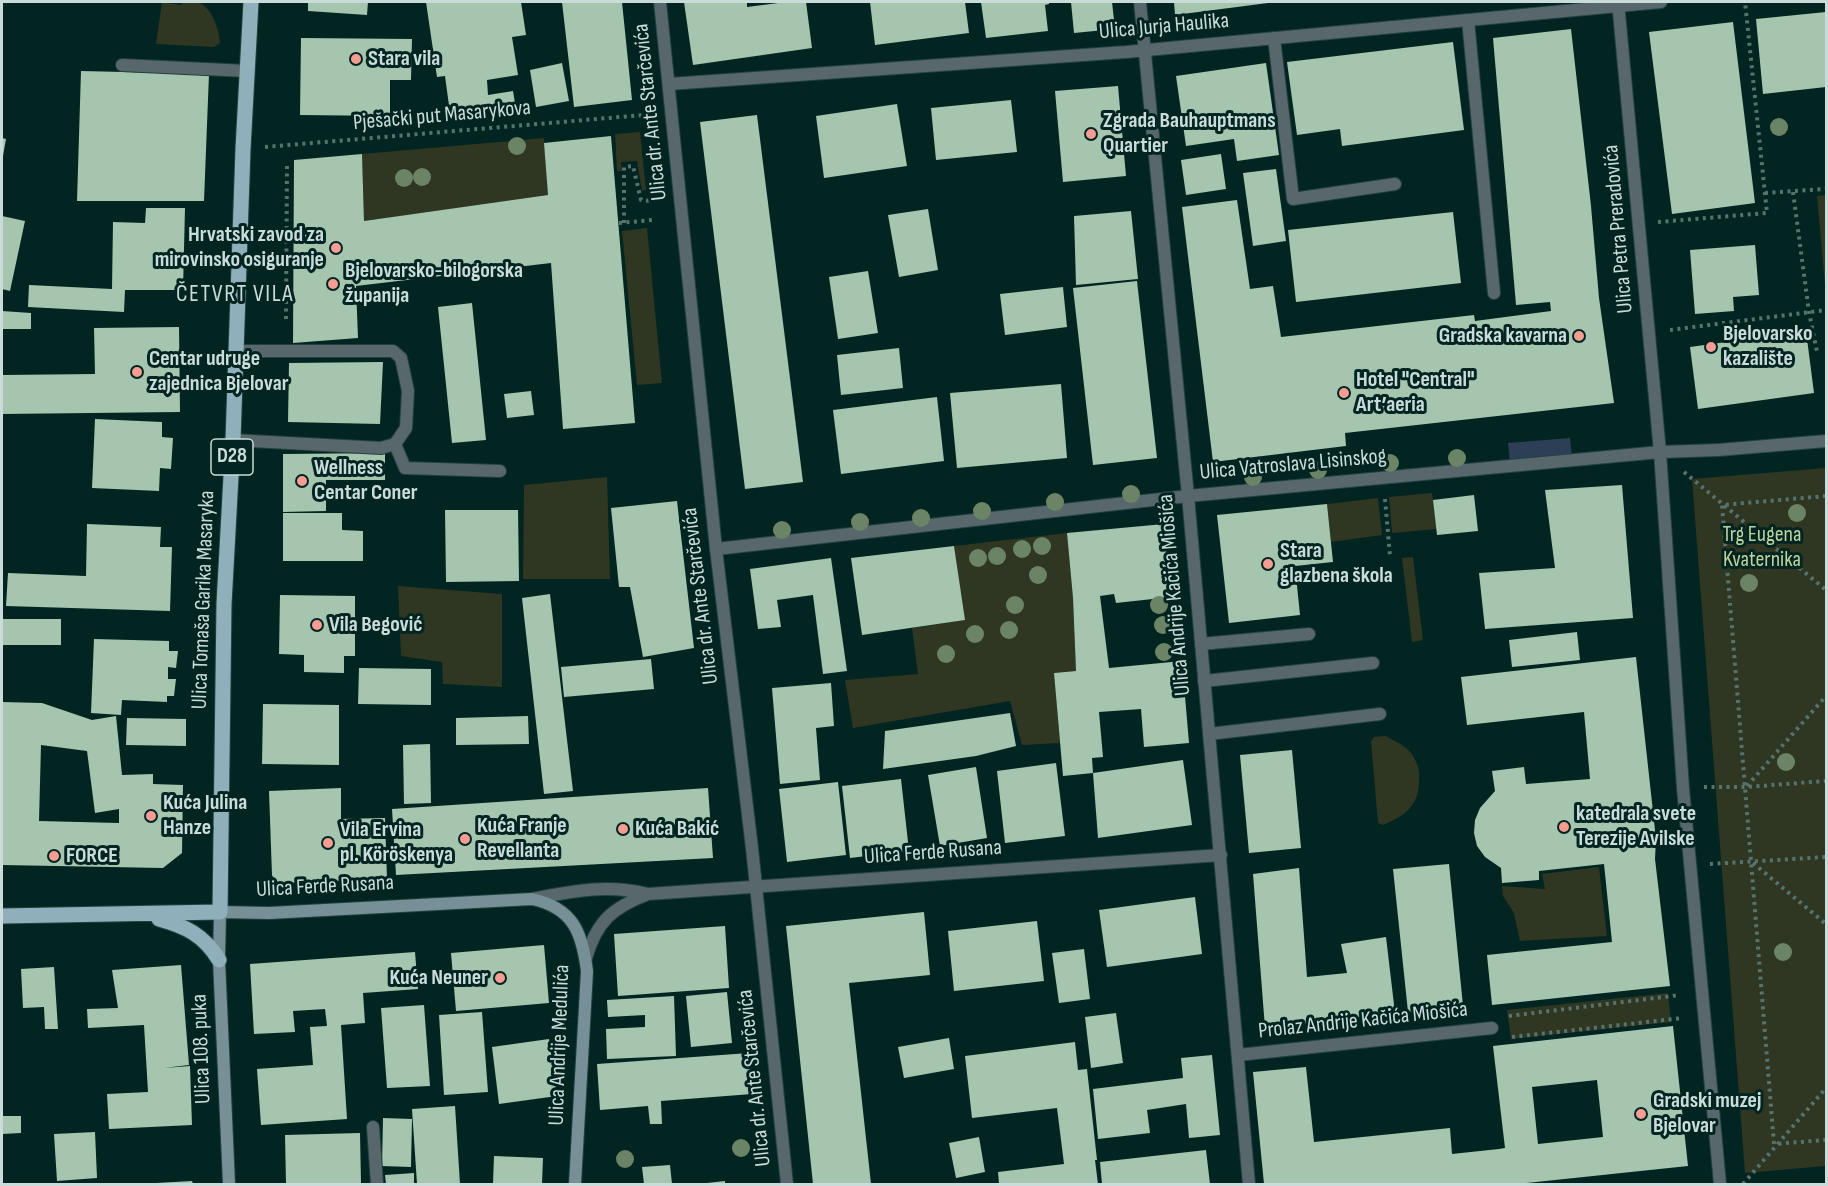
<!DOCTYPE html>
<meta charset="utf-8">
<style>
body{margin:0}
#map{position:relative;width:1828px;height:1186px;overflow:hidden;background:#022522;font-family:"Sofia Sans Condensed",sans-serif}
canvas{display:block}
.frame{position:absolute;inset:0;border:3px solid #cadcda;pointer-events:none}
</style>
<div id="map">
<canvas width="1828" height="1186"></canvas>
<div class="frame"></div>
</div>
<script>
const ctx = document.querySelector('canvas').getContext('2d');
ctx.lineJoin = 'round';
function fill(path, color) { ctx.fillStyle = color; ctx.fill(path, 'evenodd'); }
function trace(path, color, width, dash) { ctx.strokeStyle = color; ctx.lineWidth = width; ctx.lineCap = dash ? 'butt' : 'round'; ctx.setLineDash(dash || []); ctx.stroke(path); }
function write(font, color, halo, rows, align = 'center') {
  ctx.font = font + ' "Sofia Sans Condensed",sans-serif'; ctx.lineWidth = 6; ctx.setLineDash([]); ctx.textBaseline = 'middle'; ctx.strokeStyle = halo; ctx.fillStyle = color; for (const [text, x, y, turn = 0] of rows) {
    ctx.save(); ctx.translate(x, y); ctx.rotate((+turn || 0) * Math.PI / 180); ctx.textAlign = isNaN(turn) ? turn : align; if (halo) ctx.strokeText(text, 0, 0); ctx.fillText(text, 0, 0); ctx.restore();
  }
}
fill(new Path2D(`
 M162,2L181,5L182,2C186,2 192,0 197,2C212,6 219,29 220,43L214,47L156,44Z
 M640,132L646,190L642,191L637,161L621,162L622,171H617L615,134Z
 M544,138L548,195L364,221L362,154Z
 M1826,195V296L1817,196Z
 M647,228L662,383L637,385L622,231Z
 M1826,468V1166L1745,1173L1692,479Z
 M607,477L610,579H523L524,485Z
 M1432,493L1437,529L1392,533L1389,497Z
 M1378,498L1382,535L1331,542L1327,504Z
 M1067,533L1073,598L1076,671L1054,673L1060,743L1022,745L1010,701L853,728L845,680L918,674L912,628L964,620L954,546Z
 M1413,557L1423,640L1412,642L1402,558Z
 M398,586L502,594V687L443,684L442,662L401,656Z
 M1386,736C1392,740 1400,743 1406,748C1413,753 1418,764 1419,772C1421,802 1410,814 1383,825L1378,823L1371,741L1374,737Z
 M1599,867L1607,936L1520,941L1514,913L1503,896L1502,886L1545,889L1542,874Z
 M1668,993L1671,1022L1511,1039L1507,1010Z`), '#2f3622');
fill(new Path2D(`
 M1570,438L1572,458L1510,463L1508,443Z`), '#2c3f56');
fill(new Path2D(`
 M308,2H368L367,15L308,11Z
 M426,2H521L526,35L512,37L518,75L487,80L488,95L513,91L515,103L450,113L445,76L437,77Z
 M562,2H622L632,100L574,107Z
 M684,2H747V7L786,2H806L812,48L693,65Z
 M870,2H965L969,33L875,45Z
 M981,2H1049V4L1045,5L1048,31L986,38Z
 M1071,2H1112L1115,29L1074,33Z
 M1174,2H1268V3L1175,15Z
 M1826,12V87L1763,94L1756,19Z
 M1733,22L1755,203L1672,214L1649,32Z
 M1571,29L1591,206L1599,298L1614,403L1345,433L1346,446L1213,462L1182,207L1237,200L1250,289L1273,286L1281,337L1474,315L1475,321L1551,311L1550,302L1516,305L1493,38Z
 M301,38L412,39L411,80H390V116L300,115Z
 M1453,42L1464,130L1342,146L1340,129L1297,135L1287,62Z
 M562,63L569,101L536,107L530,70Z
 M1266,63L1279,155L1237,161L1234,139L1186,146L1176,76Z
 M81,71L209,74L204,201H77Z
 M1118,86L1126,176L1063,182L1055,91Z
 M1011,100L1017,152L936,160L931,108Z
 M897,104L907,166L824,178L816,116Z
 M757,115L803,482L745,489L700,122Z
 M611,136L635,423L563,429L551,263L356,286L358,338L293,343L294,160L362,154L364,221L548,195L544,143Z
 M2,138L6,139L3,156H2Z
 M1221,154L1226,189L1186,195L1181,160Z
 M1276,169L1286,241L1253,246L1243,173Z
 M146,208H185L183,290H125L124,312L28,307L29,285L112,289L113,222L145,223Z
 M928,209L938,270L899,277L888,215Z
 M1131,211L1138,279L1076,285L1074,216Z
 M1453,212L1461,283L1296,302L1288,230Z
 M2,216L25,221L10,291L2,289Z
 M1755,245L1759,295L1733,297L1734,311L1695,314L1690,250Z
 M868,271L878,333L838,339L829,277Z
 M1137,281L1157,458L1093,465L1073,288Z
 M1063,287L1067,327L1005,335L1000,294Z
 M472,303L486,440L452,443L438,307Z
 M2,311L31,313V329H2Z
 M179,327L180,412L2,414V375L95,374L94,328Z
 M1806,331L1814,393L1698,409L1690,347Z
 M899,348L903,388L841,395L837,355Z
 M383,362L380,424L288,422L289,363Z
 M1061,384L1067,458L957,468L950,393Z
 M531,391L534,415L507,418L504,394Z
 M937,397L944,461L841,474L833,410Z
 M95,419L162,422V437L173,438L171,469L160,468L159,491L92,488Z
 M385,453V480H326V511L283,512V454Z
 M1622,485L1633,618L1485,629L1479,573L1555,568L1545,490Z
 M1474,495L1478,531L1437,535L1433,500Z
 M677,501L694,648L643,657L630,587H619L611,508Z
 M1327,504L1333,562L1295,566L1300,615L1229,623L1217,515Z
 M445,510H518L519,581L446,582Z
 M283,513H342V530L363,531V561H283Z
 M87,524L161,527L160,547H172L170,611L6,606L8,573L86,576Z
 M1164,524L1171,597L1116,603L1114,594L1100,596L1109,668L1182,661L1189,743L1144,747L1141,709L1099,712L1103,757L1092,758L1093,773L1183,760L1192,825L1098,838L1093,773L1063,776L1054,673L1076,671L1073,598L1067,533Z
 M954,546L965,620L862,635L851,558Z
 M831,558L847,671L823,674L813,595L777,600L781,627L758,629L750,569Z
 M550,594L573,791L544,794L522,598Z
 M280,595L355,596V656H344V673L304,672V655L279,654Z
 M2,619H61V645H2Z
 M1577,632L1580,660L1512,667L1509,640Z
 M94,639L169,641V651H178L176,668L168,667V679H176L174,696H167V702L122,700L121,715L91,713Z
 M1636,657L1656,839L1655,859L1670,986L1492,1005L1487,955L1612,942L1604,864L1539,871V880L1502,883L1501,868L1485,857L1477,846L1474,833L1475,820L1480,808L1495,791L1492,771L1524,767L1526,784L1590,779L1584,712L1467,725L1461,677Z
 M651,659L654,689L564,697L561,667Z
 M359,668L431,669V705L358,704Z
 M831,683L834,726L816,728L820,780L780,784L772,688Z
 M2,702L42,703L92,720L116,716L122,775L153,774V784L183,785L182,853L163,868L2,865ZM41,745L87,751L95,813L119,809V823L39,821Z
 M263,704L339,705V765L262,764Z
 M1010,713L1016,746L976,756L883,769L885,731Z
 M528,716L529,744L456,745V718Z
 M127,718L186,719V746L126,745Z
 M430,744L431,803L404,804L403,745Z
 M1292,750L1301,848L1249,853L1240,755Z
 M1056,763L1065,836L1005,843L997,771Z
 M976,767L987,838L940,846L928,775Z
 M901,779L909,851L850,858L842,786Z
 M838,782L846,855L787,862L779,789Z
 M341,788V819L385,818L387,879L282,883L275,881L272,875L269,791Z
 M708,788L713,858L396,875L392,809Z
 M1449,864L1463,1006L1408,1012L1393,869Z
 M1299,868L1307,977L1347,973L1341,944L1386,937L1395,1013L1265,1028L1253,874Z
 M1195,897L1202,954L1107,967L1099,910Z
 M924,912L930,975L849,983L871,1184H813L786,926Z
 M1037,921L1044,981L954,991L948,931Z
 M725,926L729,988L618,996L614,934Z
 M544,945L549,1003L456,1011L451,953Z
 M1084,949L1090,999L1059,1003L1052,953Z
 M415,952L418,989L363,993L365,1023L341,1025L347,1119L261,1125L257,1069L313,1065L310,1027L327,1026L325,1009L293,1011L295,1032L254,1034L250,964Z
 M181,965L189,1065L164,1068L190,1066L192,1125L109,1129L107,1094L148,1092L144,1025L88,1028L87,1009L118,1008L112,970Z
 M54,967L58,1029H45L44,1007L23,1008L21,969Z
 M727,992L732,1043L691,1047L686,996Z
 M674,996L676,1056L607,1059L606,1029L645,1027V1015L608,1017L607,1000Z
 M424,1005L430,1086L387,1088L381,1008Z
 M482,1012L488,1092L444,1095L439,1015Z
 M1116,1013L1123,1063L1091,1068L1085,1017Z
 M1673,1026L1688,1166L1517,1184H1264L1253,1072L1306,1067L1314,1142L1450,1128L1452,1154L1499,1149L1505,1148L1493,1046ZM1597,1080L1603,1137L1538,1144L1532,1087Z
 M949,1038L954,1069L904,1078L898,1047Z
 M549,1039L557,1096L499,1104L492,1047Z
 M1075,1042L1078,1070L1087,1069L1097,1160H1095L1098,1184H999L998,1172L1064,1164L1057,1108L972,1118L965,1056Z
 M749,1053L752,1094L661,1101L662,1124H650L648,1106L600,1110L597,1064Z
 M1212,1055L1220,1135L1189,1138L1186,1104L1147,1110L1150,1133L1098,1139L1093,1089L1183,1078L1181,1058Z
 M455,1106L460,1184H417L412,1109Z
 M2,1116H21V1133L2,1134Z
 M383,1118L412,1119L411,1167L382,1166Z
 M95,1132L97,1178L57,1181L54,1134Z
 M360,1133L361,1184H286L285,1135Z
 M979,1137L985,1172L956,1178L949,1143Z
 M1206,1150L1210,1184H1102L1100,1162Z
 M494,1156L543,1158L542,1184H493Z
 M670,1165L672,1184H644L642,1167Z
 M414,1173V1184H386L385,1175Z
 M192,1181L193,1184H156V1183Z
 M725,1181V1184H707V1183Z`), '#a5c5af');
const service = new Path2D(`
 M1468,20L1494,293
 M1274,38L1293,199L1395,184
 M122,65L247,71
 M233,440L381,448L395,444L406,428L408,391L401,358L393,351H236
 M395,444L405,468L500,471
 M1201,644L1309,634
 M1204,681L1373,663
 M1209,734L1380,714
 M1238,1055L1492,1028
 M373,1127L377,1184`);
const pedestrian = new Path2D(`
 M1618,2L1660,452L1683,788L1720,1184
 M716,549L1188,496L1660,452L1718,450`);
const minor = new Path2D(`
 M660,2L716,549L752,848L787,1184
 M1140,2L1188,496L1249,1184
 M669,84L1126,52L1661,2
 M1718,450L1826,441
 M532,899C574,891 605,884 648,894
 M586,958C597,921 612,908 648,894L1221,855`);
const secondary = new Path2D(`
 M229,1184L219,960L220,912L269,913L532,899C573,908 582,932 587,971L575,1184`);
const primary = new Path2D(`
 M2,916L220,912L224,604L233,440L243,149L251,2
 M159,919C185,926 204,935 219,960`);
trace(service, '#22423f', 14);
trace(pedestrian, '#22423f', 14);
trace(minor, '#22423f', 14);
trace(secondary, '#22423f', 14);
trace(primary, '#22423f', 17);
trace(new Path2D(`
 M265,147L644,115
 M1793,192L1809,312L1817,352
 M1765,193L1826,189
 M1658,222L1767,213L1745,2
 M619,223L653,220
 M624,223V167L633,166L641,200L651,201
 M271,238L294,237
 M286,319L287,162
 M1670,330L1826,310
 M264,382L288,381
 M1684,472L1826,590
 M1826,496L1722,505L1774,1144L1826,1140
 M1385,499L1390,556
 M1747,786L1826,696
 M1704,787H1746L1826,781
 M1753,863L1826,924
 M1710,864L1826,857
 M1509,1016L1680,995
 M1512,1037L1683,1018
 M1743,1184L1826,1088`), '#577370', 4, [3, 4.5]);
trace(service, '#57676c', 12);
trace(pedestrian, '#57676c', 12);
trace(minor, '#57676c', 12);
trace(secondary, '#779098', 12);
trace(primary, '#8fb0bb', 15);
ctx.fillStyle = '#6a8465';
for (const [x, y] of [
 [1779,127],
 [517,146],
 [422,177],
 [404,178],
 [1457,458],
 [1390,463],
 [1318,470],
 [1253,477],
 [1131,494],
 [1055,502],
 [982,511],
 [1797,513],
 [921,518],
 [860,522],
 [782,530],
 [1042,546],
 [1022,549],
 [997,556],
 [978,558],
 [1038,575],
 [1749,583],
 [1015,605],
 [1159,605],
 [1163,625],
 [1009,630],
 [975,634],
 [1164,652],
 [946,654],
 [1786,762],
 [1783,952],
 [741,1148],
 [625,1159]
]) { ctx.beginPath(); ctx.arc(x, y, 9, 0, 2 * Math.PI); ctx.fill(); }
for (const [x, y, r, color] of [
 [356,59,6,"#f59c93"],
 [1091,134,6,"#f59c93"],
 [336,248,6,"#f59c93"],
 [333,284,6,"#f59c93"],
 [1579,336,6,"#f59c93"],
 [1711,347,6,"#f59c93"],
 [137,372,6,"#f59c93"],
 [1344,393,6,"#f59c93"],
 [302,481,6,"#f59c93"],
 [1268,564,6,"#f59c93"],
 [317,625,6,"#f59c93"],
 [151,816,6,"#f59c93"],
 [1564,827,6,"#f59c93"],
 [623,829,6,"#f59c93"],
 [465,839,6,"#f59c93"],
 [328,843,6,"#f59c93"],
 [54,856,6,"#f59c93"],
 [500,978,6,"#f59c93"],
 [1641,1114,6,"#f59c93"]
]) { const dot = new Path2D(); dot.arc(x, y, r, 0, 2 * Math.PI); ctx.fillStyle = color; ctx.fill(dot); trace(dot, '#022522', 2); }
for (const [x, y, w] of [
 [232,457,42]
]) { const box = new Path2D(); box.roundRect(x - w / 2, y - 18, w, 36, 4.5); ctx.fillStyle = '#022522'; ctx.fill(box); trace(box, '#cadcda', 1.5); }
write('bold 21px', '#cadcda', null, [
 ["D28",232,457]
]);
write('22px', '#cadcda', '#022522', [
 ["Ulica Jurja Haulika",1164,27,-5],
 ["Ulica dr. Ante Starčevića",651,112,-96],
 ["Pješački put Masarykova",442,116,-5],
 ["Ulica Petra Preradovića",1619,229,-95],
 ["Ulica Vatroslava Lisinskog",1293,465,-5],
 ["Ulica Andrije Kačića Miošića",1175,595,-95],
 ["Ulica dr. Ante Starčevića",701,596,-97],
 ["Ulica Tomaša Garika Masaryka",204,600,-88],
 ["Ulica Ferde Rusana",933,853,-4],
 ["Ulica Ferde Rusana",325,887,-3],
 ["Prolaz Andrije Kačića Miošića",1363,1021,-6],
 ["Ulica Andrije Medulića",560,1045,-88],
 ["Ulica 108. puka",202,1049,-92],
 ["Ulica dr. Ante Starčevića",755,1078,-96]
]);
write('bold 22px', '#cadcda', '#022522', [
 ["Stara vila",368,59],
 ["Zgrada Bauhauptmans",1103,121],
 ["Quartier",1103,146],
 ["Hrvatski zavod za",324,235,"right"],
 ["mirovinsko osiguranje",324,260,"right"],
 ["Bjelovarsko-bilogorska",345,271],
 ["županija",345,296],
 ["Bjelovarsko",1723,334],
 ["kazalište",1723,359],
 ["Gradska kavarna",1567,336,"right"],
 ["Centar udruge",149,359],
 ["zajednica Bjelovar",149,384],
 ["Hotel \"Central\"",1356,380],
 ["Art’aeria",1356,405],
 ["Wellness",314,468],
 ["Centar Coner",314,493],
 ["Stara",1280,551],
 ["glazbena škola",1280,576],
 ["Vila Begović",329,625],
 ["Kuća Julina",163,803],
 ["Hanze",163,828],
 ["katedrala svete",1576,814],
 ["Terezije Avilske",1576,839],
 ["Kuća Franje",477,826],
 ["Revellanta",477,851],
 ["Kuća Bakić",635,829],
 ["Vila Ervina",340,830],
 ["pl. Köröskenya",340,855],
 ["FORCE",66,856],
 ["Kuća Neuner",488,978,"right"],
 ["Gradski muzej",1653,1101],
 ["Bjelovar",1653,1126]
], 'left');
write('22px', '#c0d29b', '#022522', [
 ["Trg Eugena",1762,535],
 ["Kvaternika",1762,560]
]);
ctx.letterSpacing = '1.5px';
write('24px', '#cadcda', '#022522', [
 ["ČETVRT VILA",235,295]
]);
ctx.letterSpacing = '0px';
</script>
